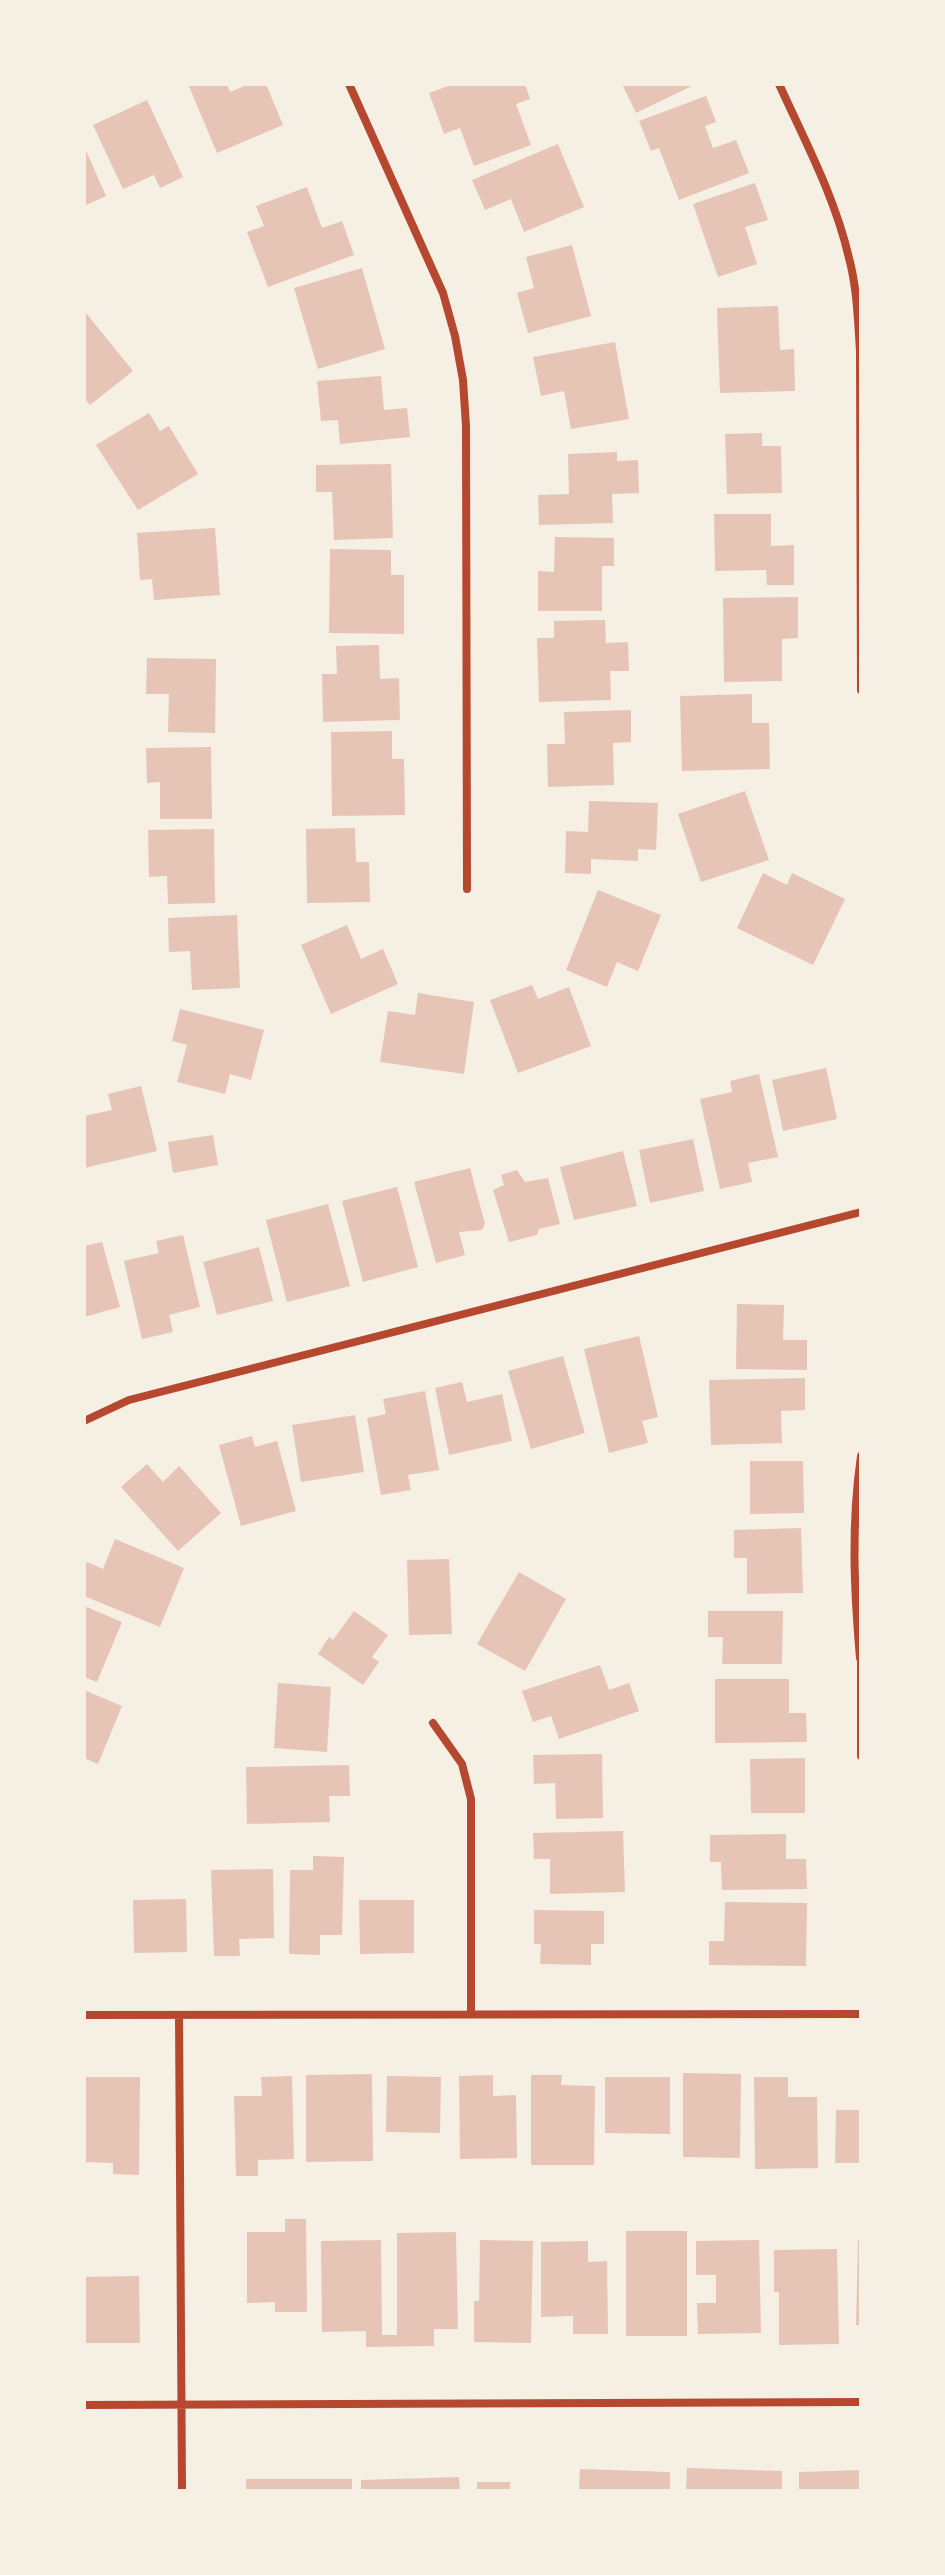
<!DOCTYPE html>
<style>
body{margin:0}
#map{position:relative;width:945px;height:2575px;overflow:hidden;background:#f6efe4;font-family:"Times New Roman",serif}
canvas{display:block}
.frame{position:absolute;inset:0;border:86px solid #f6efe4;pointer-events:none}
</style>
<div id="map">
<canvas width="945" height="2575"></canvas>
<div class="frame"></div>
</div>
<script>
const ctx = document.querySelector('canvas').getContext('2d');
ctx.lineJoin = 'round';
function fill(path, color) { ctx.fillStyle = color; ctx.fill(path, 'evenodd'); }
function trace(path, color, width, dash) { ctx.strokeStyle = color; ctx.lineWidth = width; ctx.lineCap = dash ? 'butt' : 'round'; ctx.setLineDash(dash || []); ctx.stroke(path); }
fill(new Path2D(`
 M188,84H227L230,92L250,84H266L283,125L217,153Z
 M454,84H525L530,99L516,104L531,145L474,166L460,128L444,134L429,93Z
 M622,84H696L636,113Z
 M706,96L716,122L705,126L713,148L736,140L749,173L679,200L659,148L651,151L639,121Z
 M147,100L183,177L160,188L154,175L123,189L93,125Z
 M558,144L584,207L524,232L511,199L485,210L472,180Z
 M84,146L106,196L84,206Z
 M755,183L768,220L745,227L757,264L718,277L693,204Z
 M307,187L322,228L342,221L354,255L268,287L247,232L264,226L256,206Z
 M572,245L591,316L528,333L517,293L534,288L526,257Z
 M362,268L385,349L318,369L294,288Z
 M778,306L780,350L794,349L795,391L720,393L717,308Z
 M86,313L133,371L90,405L84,398V315Z
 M615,342L629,419L571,429L564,391L541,396L533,357Z
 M381,376L384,410L407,408L410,437L340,444L338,420L321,421L317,381Z
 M149,413L160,431L169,426L198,474L138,510L96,445Z
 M762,433V446H781L782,493L727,494L725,434Z
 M617,452V461L638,460L639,493L612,494L613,523L539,525L538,495L569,494L568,454Z
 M391,464L393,538L334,540L332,492H316V465Z
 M714,514H771V546L794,545V585H767L766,570L715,571Z
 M215,528L220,595L154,600L152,579L140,580L137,533Z
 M555,537L614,538V566H602V611H538V571L554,572Z
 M330,549L391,550V575H404V634L329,633Z
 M798,597V638L782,639V681L724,682L723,598Z
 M605,620L606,643L628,642L629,671H610L611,700L539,702L537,638H554V621Z
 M379,645L380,679L399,678L400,720L323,722L322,674H337L336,646Z
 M147,658L216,659L215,733L168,732L169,694H146Z
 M752,694V723H769L770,769L682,771L680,696Z
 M631,710V742L613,743L614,785L548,787L547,744H565L564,712Z
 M392,731V759H404L405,815L332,816L331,732Z
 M211,747L212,819H160V782L147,783L146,748Z
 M745,791L769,860L701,882L678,814Z
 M589,801L658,803L656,850L638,849V861L591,859V874L565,873L566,831L588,832Z
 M355,828L356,862H369L370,902L307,903L306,829Z
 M214,829L215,903L168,904L167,876L149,877L148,830Z
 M763,873L787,885L792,873L845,899L813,965L737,928Z
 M598,890L661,915L638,971L617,962L607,987L566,970Z
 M237,915L240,988L192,990L190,951L169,952L168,918Z
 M347,925L361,959L383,949L398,984L331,1014L301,945Z
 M532,985L538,999L569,987L591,1046L518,1073L490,1000Z
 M418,993L474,1002L464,1074L380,1062L388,1011L415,1015Z
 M180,1009L264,1030L251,1080L230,1074L225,1094L177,1082L187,1045L172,1041Z
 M826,1068L837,1119L783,1131L772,1080Z
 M759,1074L778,1157L748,1163L752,1182L720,1189L700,1099L732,1092L730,1081Z
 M141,1086L157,1151L84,1168V1116L112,1110L108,1094Z
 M213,1135L218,1165L173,1173L168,1142Z
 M693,1139L704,1191L650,1203L639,1150Z
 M623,1151L637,1206L574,1220L560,1167Z
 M470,1168L485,1224L482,1230L459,1232L465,1255L436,1263L414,1182Z
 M517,1170L525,1182L548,1178L560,1224L539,1229L537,1235L509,1242L493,1190L504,1185L501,1175Z
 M397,1187L418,1267L363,1282L342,1201Z
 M328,1204L350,1286L287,1302L266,1220Z
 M183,1235L200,1307L169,1315L173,1332L142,1339L124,1261L159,1253L156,1241Z
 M102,1242L120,1307L84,1317V1246Z
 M259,1247L273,1301L217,1315L203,1262Z
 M737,1304L784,1305L783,1340H807V1370L736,1369Z
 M639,1336L658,1417L642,1421L648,1443L609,1453L584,1349Z
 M563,1356L585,1433L531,1449L508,1371Z
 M805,1378V1410L781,1411L782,1443L711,1445L709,1380Z
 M462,1382L467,1402L502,1394L512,1441L449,1455L435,1388Z
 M425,1391L439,1470L408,1475L411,1490L381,1495L367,1418L386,1414L383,1399Z
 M355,1415L364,1472L301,1482L292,1425Z
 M252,1436L255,1447L277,1441L296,1511L241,1526L219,1445Z
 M750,1461H803L804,1513L750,1514Z
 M147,1464L163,1482L179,1466L221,1513L178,1551L121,1487Z
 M801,1528L803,1593L747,1594V1558H734V1530Z
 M115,1539L184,1568L160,1627L84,1596V1568L87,1562L103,1569Z
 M449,1559L452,1634L409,1635L407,1560Z
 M519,1572L566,1599L525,1671L477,1644Z
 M84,1606L122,1622L97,1682L84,1677Z
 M354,1611L388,1635L372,1657L379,1662L363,1685L318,1654L329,1637L333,1640Z
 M708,1611H783L782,1664H722L723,1637H708Z
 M600,1665L609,1690L629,1683L639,1711L559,1739L551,1716L533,1722L522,1691Z
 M715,1679H789V1713H806L807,1742L715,1743Z
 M278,1683L331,1687L327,1752L274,1748Z
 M84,1690L122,1706L98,1764L84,1758Z
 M602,1754L603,1818L556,1819L555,1783L534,1784L533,1755Z
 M805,1758V1813H751L750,1759Z
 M349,1765L350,1796H329L330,1822L247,1824L246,1767Z
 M623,1831L625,1892L550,1894V1859H534L533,1833Z
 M786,1834V1859H806L807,1889L722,1890L721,1862H710V1835Z
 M313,1856L344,1857L342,1935H320V1955L289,1954L290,1870H313Z
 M273,1869L274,1938L239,1939L240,1956H214L211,1870Z
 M186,1899L187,1952L134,1953L133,1900Z
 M359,1900H414V1953L360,1954Z
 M725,1902L807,1903L806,1966L709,1965V1941H724Z
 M534,1910L604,1911V1944H591V1965L540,1964L541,1944H534Z
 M683,2073L741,2074L740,2158L683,2157Z
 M372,2074L373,2161L306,2162V2075Z
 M493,2075V2096L516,2095L517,2158L460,2159L459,2076Z
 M531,2075H562L561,2085L595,2086L594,2165H531Z
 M292,2076L294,2159L258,2160V2176H236L234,2096H262L261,2077Z
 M387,2076L441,2077L440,2133L386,2132Z
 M84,2077H140L139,2175L113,2174V2163L84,2162Z
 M605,2077H670V2134L605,2133Z
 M754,2077H788V2097H817L818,2168L755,2169Z
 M836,2110H861V2163H835Z
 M285,2219H306L307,2312H275V2302L247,2303V2232H285Z
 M626,2231H687V2336H626Z
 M456,2232L458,2329H434V2346L366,2347V2331L322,2332L321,2241L381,2240L382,2335H397V2233Z
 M480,2240L533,2241L531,2343L474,2342V2301H479Z
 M759,2240L761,2333L698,2334L697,2303H716V2275H696V2241Z
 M858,2240H861V2325H856Z
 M588,2241V2262L607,2261L608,2334H573V2316L541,2317V2242Z
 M837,2249L839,2344L779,2345V2292H774V2250Z
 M139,2276L140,2343H85L84,2277Z
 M687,2468L782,2471V2491H686Z
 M580,2469L670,2472V2491H579Z
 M861,2470V2491H799V2472Z
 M459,2477L460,2491H361V2480Z
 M246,2479H352V2491H246Z
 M477,2482H510V2491H477Z`), '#e6c5b7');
trace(new Path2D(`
 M349,84L443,293L455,336L463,380L466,426L467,889
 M779,84C805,141 835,197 849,258C857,288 858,320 860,351L861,690
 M84,1421L129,1400L861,1212
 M861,1653V1756
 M860,1658C854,1588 851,1525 861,1456
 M433,1723L462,1764L471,1799V2013
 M84,2015L861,2014
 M179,2015L182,2491
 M84,2405L861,2402`), '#b5482f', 8);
</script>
